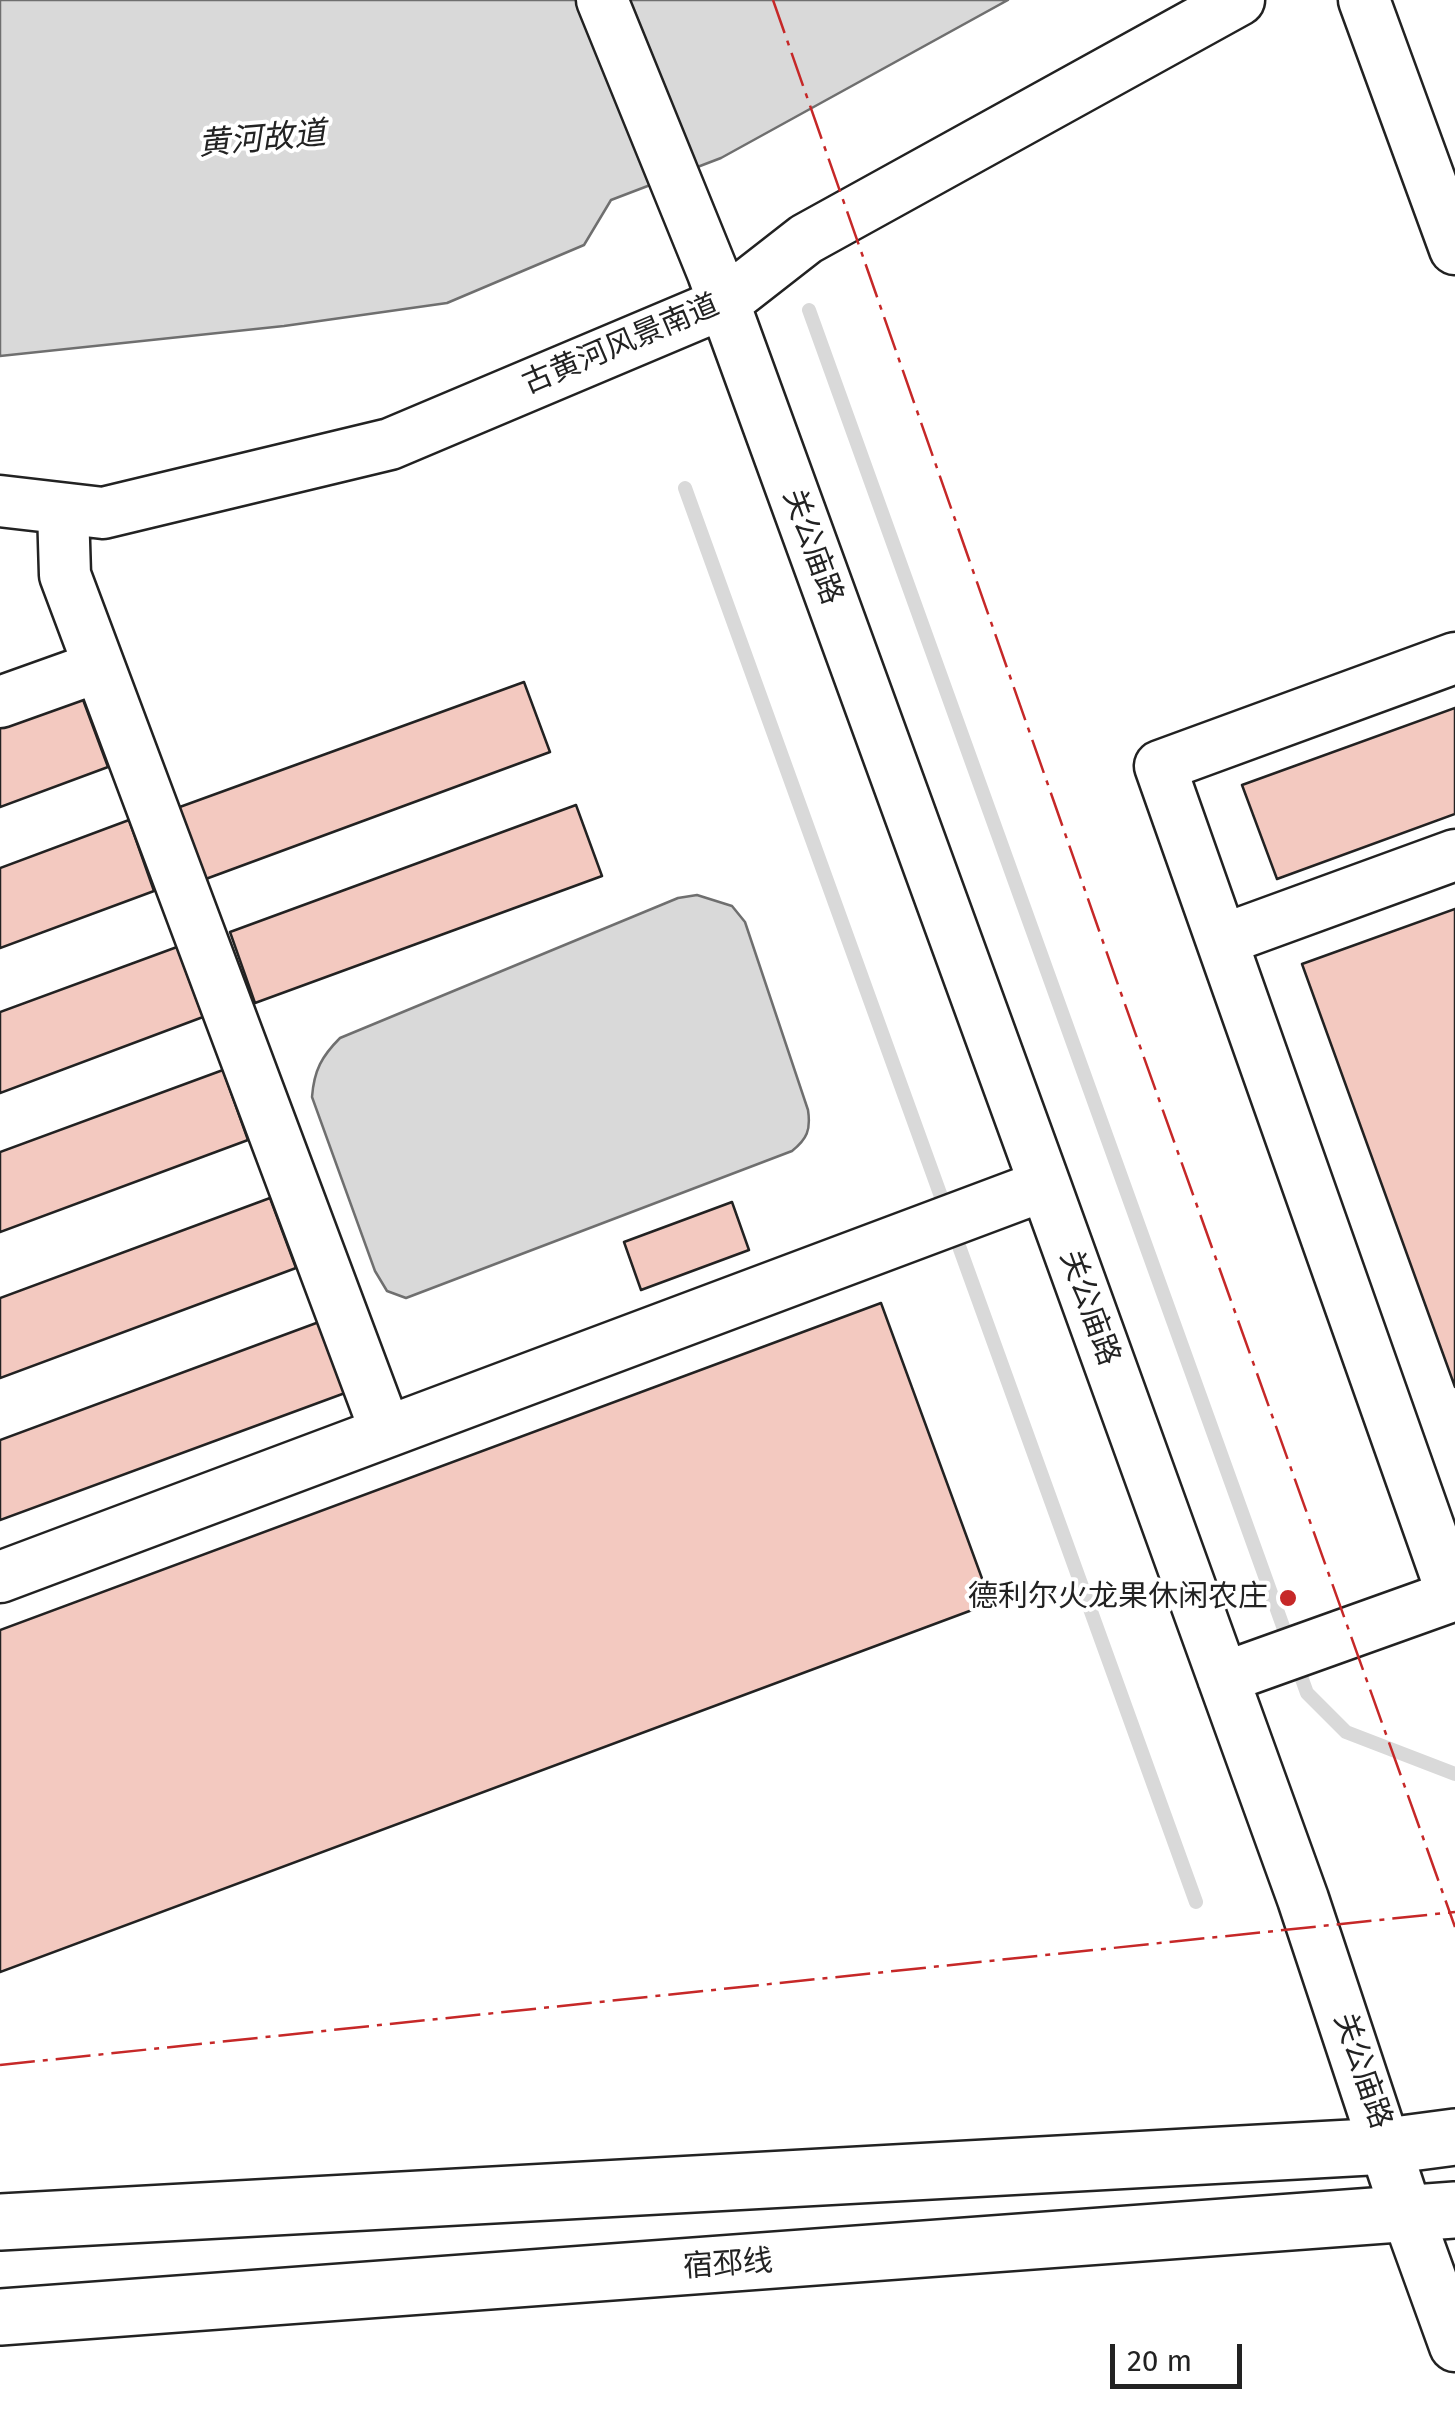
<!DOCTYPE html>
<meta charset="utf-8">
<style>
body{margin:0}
#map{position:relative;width:1455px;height:2409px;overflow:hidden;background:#fff;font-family:"Fira Sans",sans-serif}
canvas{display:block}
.scale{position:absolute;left:1110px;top:2344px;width:132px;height:45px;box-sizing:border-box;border:5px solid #222;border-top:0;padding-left:12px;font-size:30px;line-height:35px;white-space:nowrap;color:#222;-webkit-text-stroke:8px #fff;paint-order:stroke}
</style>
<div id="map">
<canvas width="1455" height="2409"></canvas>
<div class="scale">20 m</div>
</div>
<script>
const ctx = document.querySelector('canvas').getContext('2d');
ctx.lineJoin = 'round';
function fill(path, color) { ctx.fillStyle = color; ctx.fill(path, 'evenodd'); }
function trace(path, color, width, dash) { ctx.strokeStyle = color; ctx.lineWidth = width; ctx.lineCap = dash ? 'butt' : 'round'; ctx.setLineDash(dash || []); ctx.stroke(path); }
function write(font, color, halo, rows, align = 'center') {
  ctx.font = font + ' "Fira Sans","Noto Sans SC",sans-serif'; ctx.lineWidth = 8; ctx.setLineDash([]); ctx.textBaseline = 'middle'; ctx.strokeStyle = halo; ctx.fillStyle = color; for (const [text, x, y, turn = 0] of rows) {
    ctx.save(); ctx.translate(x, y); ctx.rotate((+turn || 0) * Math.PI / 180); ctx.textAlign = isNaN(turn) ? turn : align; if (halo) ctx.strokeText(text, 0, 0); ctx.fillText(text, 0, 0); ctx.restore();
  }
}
const water = new Path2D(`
 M0,0H1008L721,158L611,200L584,245L447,303L284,326L0,356Z
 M697,895L732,906L745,922L808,1110C811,1130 807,1139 792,1151L406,1298L387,1291L375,1271L312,1097C314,1070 322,1056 340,1038L678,898Z`);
fill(water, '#d9d9d9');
trace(water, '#6f6f6f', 2.5);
trace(new Path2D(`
 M809,310L1307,1693L1346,1732L1455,1774
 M685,488L1196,1902`), '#d9d9d9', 14);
const building = new Path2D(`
 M524,682L550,752L203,880L177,808Z
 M82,697L108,767L0,807V727Z
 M1455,708V814L1277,879L1242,785Z
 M576,805L602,876L255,1003L230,932Z
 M129,820L154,891L0,948V868Z
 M1455,909V1387L1302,964Z
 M177,947L203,1017L0,1093V1012Z
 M223,1070L248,1140L0,1232V1152Z
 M270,1198L296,1268L0,1378V1298Z
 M732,1202L749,1250L641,1290L624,1242Z
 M881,1303L991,1603L0,1972V1630Z
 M319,1322L345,1393L0,1520V1440Z`);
fill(building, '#f3c9c0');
trace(building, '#222', 2.5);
const minor = new Path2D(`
 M602,0L713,273L1045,1185L1303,1899L1408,2216L1455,2346
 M1364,0L1455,249
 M0,501L103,513L390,444L724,303L806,239L1239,0
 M63,509L65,575L386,1432
 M0,702L98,667
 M1222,940L1455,855
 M0,1577L1045,1185
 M1453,1596L1160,766L1455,658
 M1223,1678L1455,1595`);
const major = new Path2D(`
 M0,2222L1387,2146L1455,2137
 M0,2317L1455,2210`);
trace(minor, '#222', 55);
trace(major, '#222', 60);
trace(minor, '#fff', 50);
trace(major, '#fff', 55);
trace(new Path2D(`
 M773,0L1122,996L1455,1927
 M0,2065L1455,1912`), '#c62828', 2.5, [35, 8, 5, 8]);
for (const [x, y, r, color] of [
 [1288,1598,10,"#c62828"]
]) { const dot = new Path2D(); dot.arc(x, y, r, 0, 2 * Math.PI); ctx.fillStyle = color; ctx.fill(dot); trace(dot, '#fff', 4); }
write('30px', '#222', '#fff', [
 ["古黄河风景南道",621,345,-23],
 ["关公庙路",812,547,70],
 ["关公庙路",1089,1308,70],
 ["关公庙路",1362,2071,71],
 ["宿邳线",728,2265,-4]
]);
write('30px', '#222', '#fff', [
 ["德利尔火龙果休闲农庄",1268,1598]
], 'right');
write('italic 32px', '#222', '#fff', [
 ["黄河故道",262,140,-5]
]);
</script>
